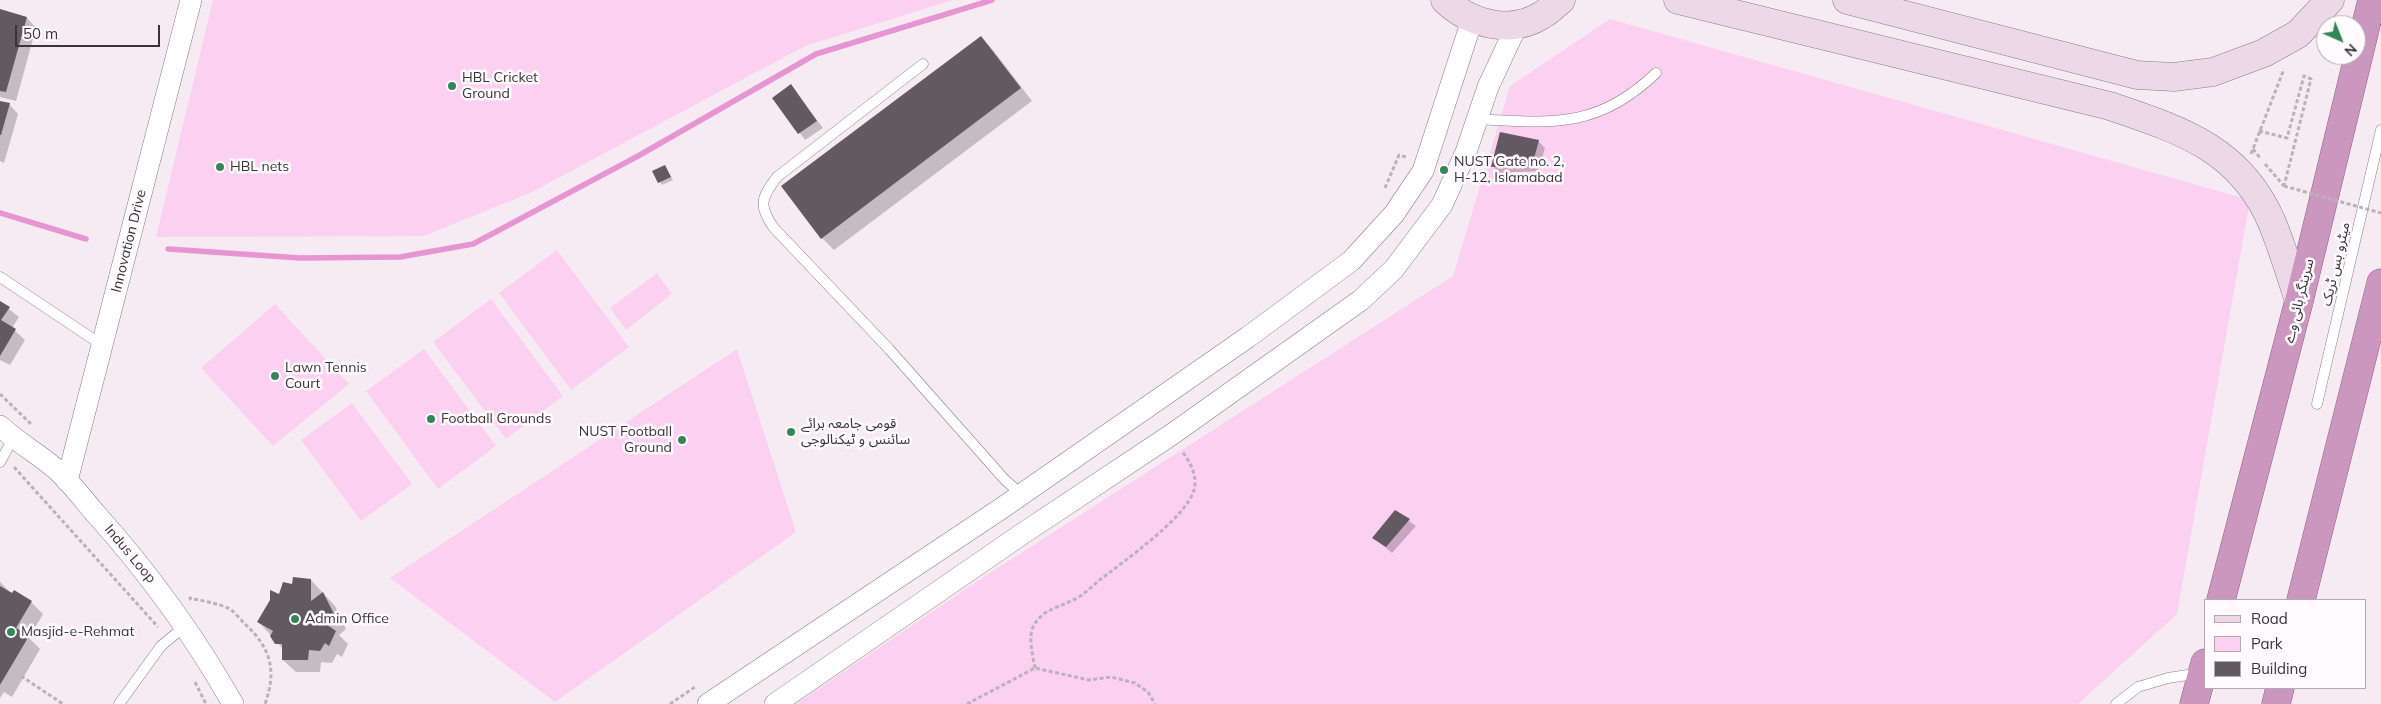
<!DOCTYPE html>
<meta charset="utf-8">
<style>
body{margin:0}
#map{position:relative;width:2381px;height:704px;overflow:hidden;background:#f6ebf3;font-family:Mulish,sans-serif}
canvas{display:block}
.legend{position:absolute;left:2204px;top:599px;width:162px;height:90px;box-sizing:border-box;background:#fffbfe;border:1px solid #afabae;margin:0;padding:6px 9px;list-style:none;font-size:15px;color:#383437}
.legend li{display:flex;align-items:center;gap:10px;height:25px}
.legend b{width:25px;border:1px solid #afabae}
.north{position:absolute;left:2316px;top:15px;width:50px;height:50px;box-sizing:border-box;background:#fffbfe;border:1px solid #afabae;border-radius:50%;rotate:136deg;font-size:14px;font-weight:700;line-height:20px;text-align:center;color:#383437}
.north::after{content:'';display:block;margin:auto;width:18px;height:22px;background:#348658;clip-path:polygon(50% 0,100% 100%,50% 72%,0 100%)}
.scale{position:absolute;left:15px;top:25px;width:145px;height:22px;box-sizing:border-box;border:2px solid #383437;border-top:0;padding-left:6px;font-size:15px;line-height:18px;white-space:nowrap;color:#383437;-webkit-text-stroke:4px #fffbfe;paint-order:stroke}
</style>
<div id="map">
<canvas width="2381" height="704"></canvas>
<ul class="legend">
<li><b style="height:6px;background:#ecd8e7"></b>Road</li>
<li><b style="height:14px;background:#fcd0f1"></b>Park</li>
<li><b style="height:14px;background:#625a60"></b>Building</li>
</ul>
<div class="north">N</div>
<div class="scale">50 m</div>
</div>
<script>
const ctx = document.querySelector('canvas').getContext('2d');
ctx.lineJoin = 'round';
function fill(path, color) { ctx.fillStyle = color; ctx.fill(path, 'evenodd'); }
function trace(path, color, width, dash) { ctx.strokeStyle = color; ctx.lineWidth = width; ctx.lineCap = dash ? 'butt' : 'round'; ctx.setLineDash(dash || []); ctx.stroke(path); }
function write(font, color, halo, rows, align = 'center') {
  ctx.font = font + ' Mulish,"Noto Sans Arabic",sans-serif'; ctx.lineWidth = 5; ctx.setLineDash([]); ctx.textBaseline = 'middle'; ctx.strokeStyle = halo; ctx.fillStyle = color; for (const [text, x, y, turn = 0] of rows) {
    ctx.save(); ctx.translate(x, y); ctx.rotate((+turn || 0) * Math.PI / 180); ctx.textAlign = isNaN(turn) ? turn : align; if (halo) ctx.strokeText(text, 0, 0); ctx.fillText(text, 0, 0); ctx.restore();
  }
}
fill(new Path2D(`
 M213,0H953L805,46L532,192L424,236L156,237Z
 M1610,19L2250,200L2177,614L2078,704H796L979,580L1453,276L1510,86Z
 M557,250L629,347L571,390L499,293Z
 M657,273L672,294L626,330L610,308Z
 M491,299L563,396L506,439L433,342Z
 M275,304L349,384L273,446L201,368Z
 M424,349L496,446L438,489L366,391Z
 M737,349L796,532L555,702L390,578Z
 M352,403L412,484L361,521L301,440Z`), '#fcd0f1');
fill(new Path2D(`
 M0,11L27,18L36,28L16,101L0,97Z
 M981,37L993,50L1032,101L834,250L822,238Z
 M791,86L823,128L805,140L774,98Z
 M0,102L9,104L18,114L4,163L0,161Z
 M1538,141L1545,148L1538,171L1499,173L1493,166Z
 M665,166L673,180L662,185L654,172Z
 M0,302L19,317L12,328L25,340L10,365L0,360Z
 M1395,511L1416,526L1392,553L1374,538Z
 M311,580L335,606L346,629L339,635L348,644L342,657L337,654L332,663L321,662L320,672H296L283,660L284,650L258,621L280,596L293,585Z
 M0,582L10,592L31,602L43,614L29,638L40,649L12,697L4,692L0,698Z`), '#0003');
trace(new Path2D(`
 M0,213L86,239
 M168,249L300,258L400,257L473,244L638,156L816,54L992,0`), '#e794d3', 5.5);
fill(new Path2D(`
 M0,9L27,17L6,92L0,91Z
 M981,36L1021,88L821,239L781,186Z
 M791,84L817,121L798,134L772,98Z
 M0,101L10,103L1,135H0Z
 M1500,132L1539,140L1532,166L1491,167Z
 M665,165L671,177L658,183L652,171Z
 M0,301L10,307L1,320L16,329L0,356Z
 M1395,510L1410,519L1386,547L1372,538Z
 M293,577L311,579V601L323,592L335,616L326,624L336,631L329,646L325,643L320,651L309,650L308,660H282V644H275L270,636L273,631L257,622L270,600V590L279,594L283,582L292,584Z
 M0,586L12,593L14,590L32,601L16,628L29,636L0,685Z`), '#625a60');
const service = new Path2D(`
 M923,64L777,177C761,198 758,206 774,228L889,349L1005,480L1021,494
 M1477,119C1552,123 1598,129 1656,73
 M0,277L102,345
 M2317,404L2381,130
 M0,462L13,439
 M119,704L161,646L185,626
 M2116,704L2138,687L2168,678L2201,673`);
const minor = new Path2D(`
 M0,426C18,443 39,454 57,470C71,483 83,499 95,513C148,572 194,635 233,704
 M67,481L191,0
 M708,704L1002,508L1248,337L1351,261L1394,214L1423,171L1472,20
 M775,704L1022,534L1171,435L1361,300L1394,269L1442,205L1466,152L1488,87L1517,25`);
const secondary = new Path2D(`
 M1445,0C1470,24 1511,35 1542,15C1549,11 1555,5 1561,0
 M1678,0L2110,106C2181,130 2242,149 2273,225C2283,250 2291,276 2299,301
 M1847,0L2137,75L2174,77L2213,72L2264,53L2298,34L2330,0`);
const trunk = new Path2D(`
 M2221,600L2299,301L2372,0
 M2301,600L2381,283
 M2194,704L2205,663
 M2276,704L2280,688`);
trace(service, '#877d84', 11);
trace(minor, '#877d84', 22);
trace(secondary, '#877d84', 29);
trace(trunk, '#8f6384', 29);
trace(new Path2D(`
 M2259,131L2287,138L2304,76L2311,79L2284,186
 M2253,149L2261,159
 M2251,154L2284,69
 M2265,164L2284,186
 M1385,188L1399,155L1406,157
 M0,394L31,424
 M14,467L158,627
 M191,600L190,598C203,601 216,603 228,608C234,611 240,619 245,624C271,648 277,671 265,704
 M1035,668C1033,657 1028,638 1033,627C1042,609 1058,608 1073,600C1083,596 1092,586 1101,579C1124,561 1186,518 1194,490C1198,476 1190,462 1182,451
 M21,676L63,704
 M195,682L206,704
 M670,704L695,687
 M967,704L1035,668L1089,680L1111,677L1135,683L1148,692L1155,704`), '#bbb2b9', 3, [4, 2.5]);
trace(service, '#fff', 10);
trace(minor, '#fff', 21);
trace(secondary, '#ecd8e7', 28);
trace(trunk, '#cb97be', 28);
trace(new Path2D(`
 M2284,186L2381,213`), '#bbb2b9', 3, [4, 2.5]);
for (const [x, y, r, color] of [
 [452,86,5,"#348658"],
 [220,167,5,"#348658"],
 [1444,170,5,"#348658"],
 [275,376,5,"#348658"],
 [431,419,5,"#348658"],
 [791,432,5,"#348658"],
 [682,440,5,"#348658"],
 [295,619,5,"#348658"],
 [11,632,5,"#348658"]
]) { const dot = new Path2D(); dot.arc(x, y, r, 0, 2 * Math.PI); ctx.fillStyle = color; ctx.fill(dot); trace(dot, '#fffbfe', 2); }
write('14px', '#383437', '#fffbfe', [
 ["HBL Cricket",462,78],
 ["Ground",462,94],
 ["NUST Gate no. 2,",1454,162],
 ["H-12, Islamabad",1454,178],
 ["HBL nets",230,167],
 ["Lawn Tennis",285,368],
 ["Court",285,384],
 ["Football Grounds",441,419],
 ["قومی جامعہ برائے",801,424],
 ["سائنس و ٹیکنالوجی",801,440],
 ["NUST Football",672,432,"right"],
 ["Ground",672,448,"right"],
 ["Admin Office",305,619],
 ["Masjid-e-Rehmat",21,632]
], 'left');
write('14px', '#383437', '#fffbfe', [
 ["Innovation Drive",129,241,-76],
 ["میٹرو بس ٹریک",2336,264,-77],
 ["سرینگر ہائی وے",2299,301,-76],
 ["Indus Loop",130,554,50]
]);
</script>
